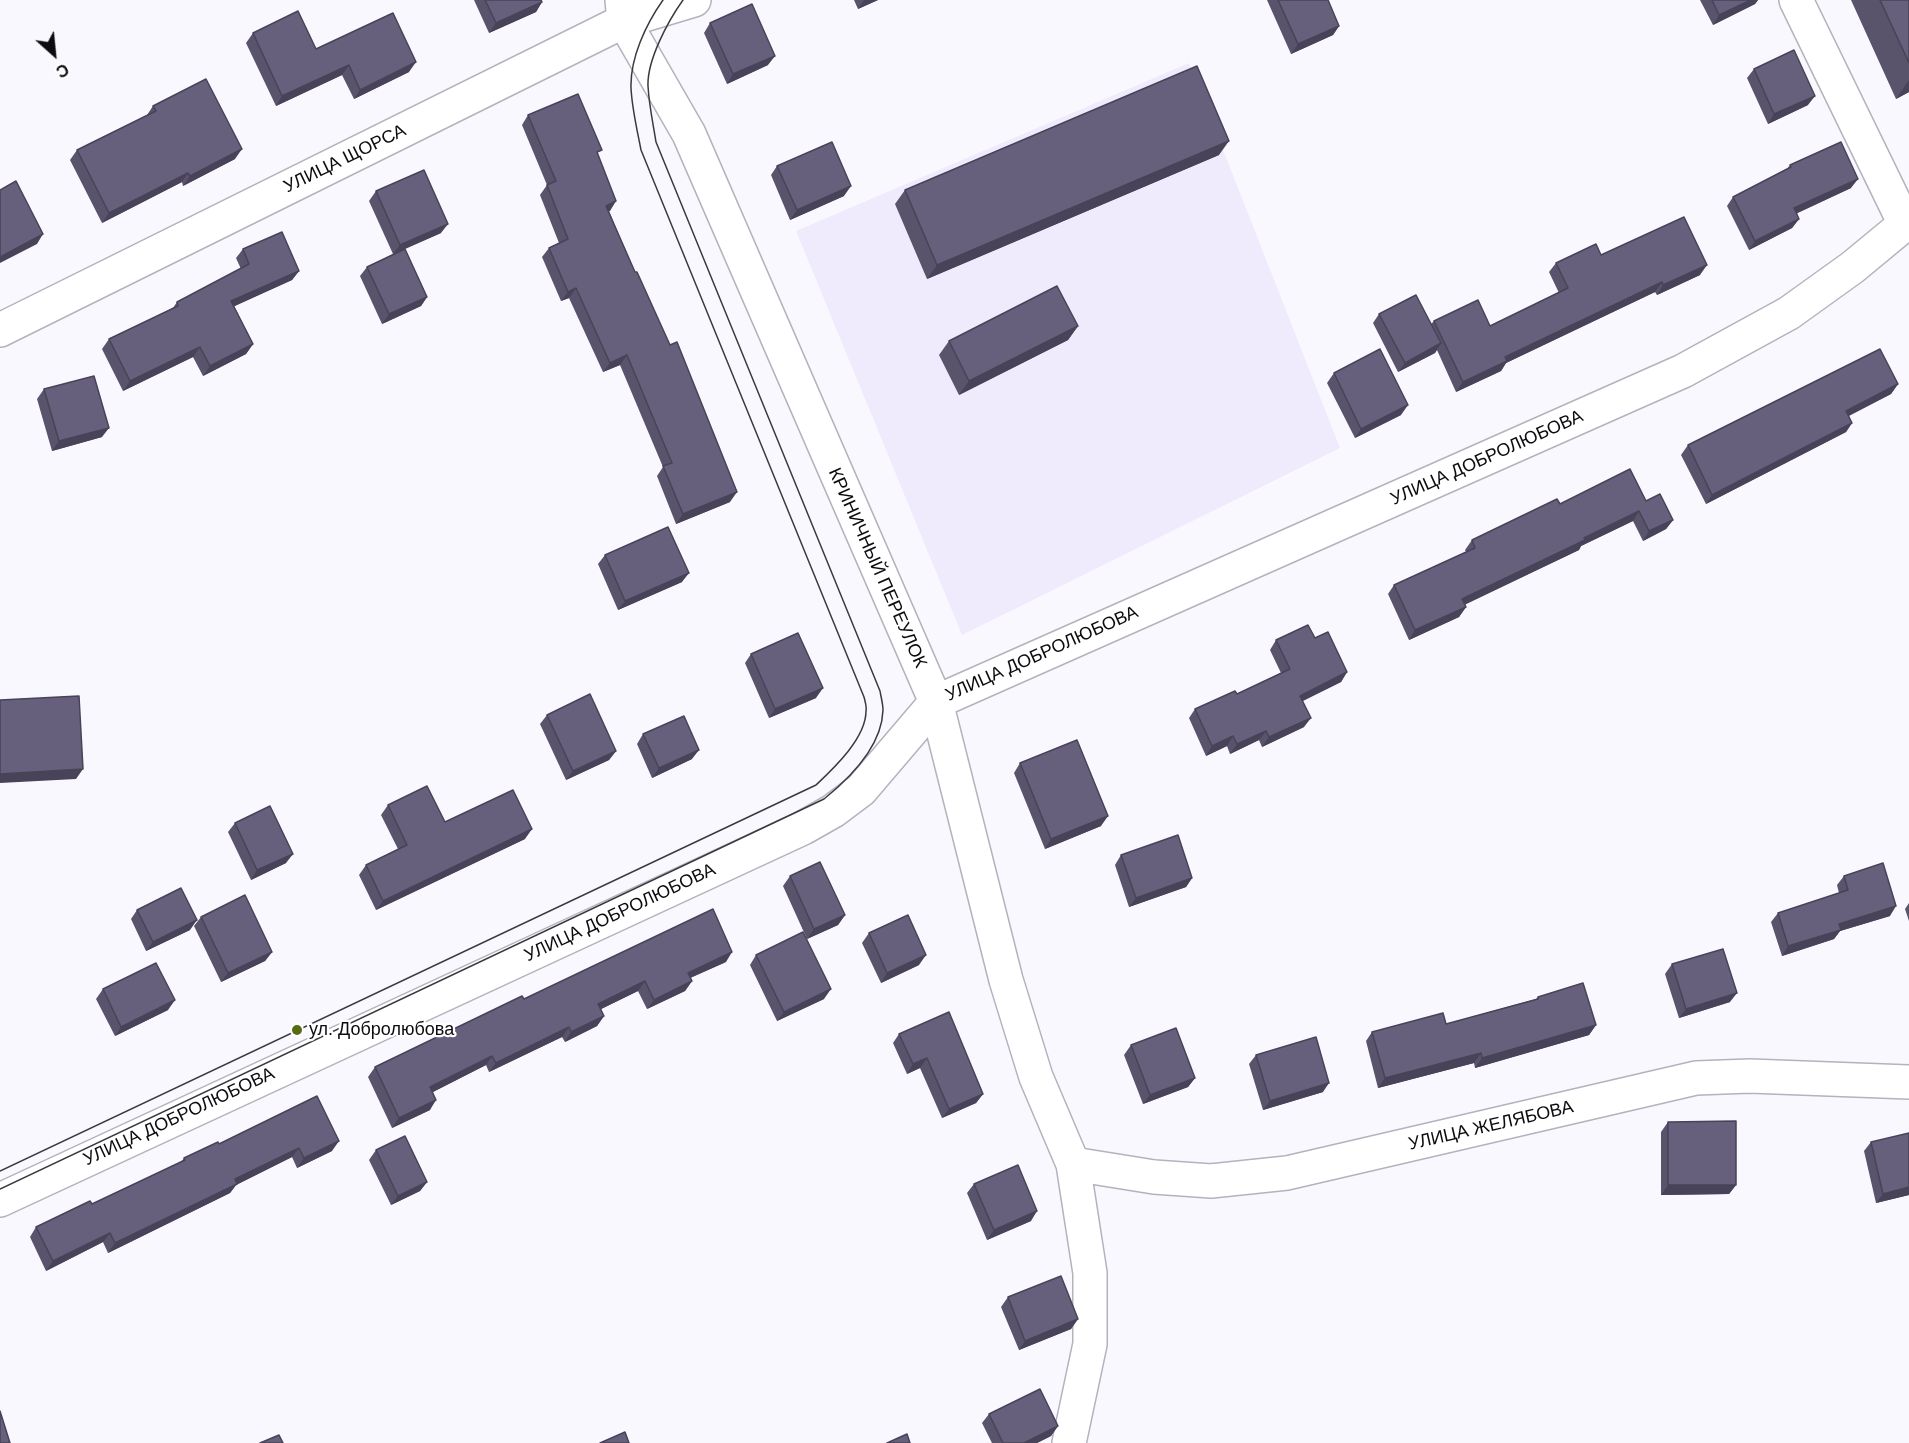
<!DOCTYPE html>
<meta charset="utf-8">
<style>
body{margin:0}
#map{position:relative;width:1909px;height:1443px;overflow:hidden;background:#faf8ff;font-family:Arial,sans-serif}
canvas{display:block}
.north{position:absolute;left:24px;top:24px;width:60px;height:60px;-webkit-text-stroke:4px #fff;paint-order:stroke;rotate:153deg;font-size:16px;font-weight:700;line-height:24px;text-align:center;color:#0c0b0f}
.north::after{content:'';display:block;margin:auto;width:21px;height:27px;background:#0c0b0f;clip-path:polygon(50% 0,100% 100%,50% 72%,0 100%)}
</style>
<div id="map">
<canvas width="1909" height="1443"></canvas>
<div class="north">С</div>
</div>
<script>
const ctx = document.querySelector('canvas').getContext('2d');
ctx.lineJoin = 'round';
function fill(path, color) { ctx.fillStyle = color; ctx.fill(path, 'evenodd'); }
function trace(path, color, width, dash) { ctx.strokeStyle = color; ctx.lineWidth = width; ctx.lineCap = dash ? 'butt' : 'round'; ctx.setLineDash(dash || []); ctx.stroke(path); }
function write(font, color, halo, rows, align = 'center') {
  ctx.font = font + ' Arial,sans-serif'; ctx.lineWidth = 4.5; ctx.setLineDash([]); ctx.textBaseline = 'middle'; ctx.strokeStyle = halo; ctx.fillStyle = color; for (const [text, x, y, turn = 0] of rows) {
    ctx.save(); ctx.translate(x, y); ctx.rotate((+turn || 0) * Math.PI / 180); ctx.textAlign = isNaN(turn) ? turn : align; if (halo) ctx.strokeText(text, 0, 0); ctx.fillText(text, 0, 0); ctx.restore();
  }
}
fill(new Path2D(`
 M1189,63L1340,448L962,635L796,231Z`), '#efebfd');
const minor = new Path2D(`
 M622,0L624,21L689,134L936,702L1006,980L1036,1077L1073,1164L1090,1273V1344L1069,1443
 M1796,0L1905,224
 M0,330L624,21L694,0
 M1073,1164L1154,1177L1211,1181L1287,1173L1696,1078L1750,1076L1909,1082
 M0,1200L803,828L833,811L861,790L936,702L1683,371L1789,313L1853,267L1905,224H1909`);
trace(minor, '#b4b2bc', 36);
trace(minor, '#fff', 33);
trace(new Path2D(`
 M0,1171L816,785C834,768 866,738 866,711C867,707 865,701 864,697L641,150C637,129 632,109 631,88C630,58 646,24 663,0
 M0,1189L824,799C850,778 882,746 883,710C883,704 881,697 880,691L656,142C653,123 649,105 648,86C647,60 668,21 683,0`), '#3a393e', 1.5);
fill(new Path2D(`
 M474,0H541L542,2L536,12L489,33Z
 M854,0H878L858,9Z
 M1267,0H1328L1339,26L1333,35L1291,54Z
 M1700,0H1758L1755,4L1713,25Z
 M1851,0H1909V92L1896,99Z
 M710,23L768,65L727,84L704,33Z
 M253,33L316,49L409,72L354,99L342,75L276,106L246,43Z
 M1754,69L1808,105L1768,124L1747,78Z
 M153,106L235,159L183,186L182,182L102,223L70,160L77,150L147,115Z
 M528,115L598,155L610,211H609L730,502L676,524L657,476L663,467L620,365L603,372L569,298L561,301L542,257L549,248L559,243L540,195L547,185L522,125Z
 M1219,155L927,279L895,204L905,190Z
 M1790,165L1851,188L1797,213L1799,219L1792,228L1749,250L1727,206L1733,197L1787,169Z
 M777,166L844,196L790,220L771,175Z
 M376,191L441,233L405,249L427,297L421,306L382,324L360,276L367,267L393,254L369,201Z
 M243,249L299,271L292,280L234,306L253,344L246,354L203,376L193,357L123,391L102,349L109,339L173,308L177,302L241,269L236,258Z
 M1601,255L1700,275L1657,295L1655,292L1506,363L1501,371L1456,392L1437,350L1435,353L1398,372L1373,323L1379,314L1431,324L1434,321L1490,326L1559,293L1549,272L1556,263Z
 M1078,326L1068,340L959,395L939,355L949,341Z
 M1334,373L1401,415L1355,438L1327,383Z
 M1898,384L1891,394L1849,416L1852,423L1846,432L1706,504L1681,455L1688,445Z
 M44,389L102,437L52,451L37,399Z
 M1646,501L1673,520L1666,529L1643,541L1633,521L1581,546L1579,550L1465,604L1466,607L1459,617L1409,640L1388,594L1394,585L1466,552L1465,550L1472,540L1560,504Z
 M605,555L682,582L618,610L598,564Z
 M1315,638L1347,672L1341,682L1303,701L1304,727L1262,747L1259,740L1230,754L1227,746L1206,756L1189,718L1195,709L1237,694L1281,673L1270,650L1276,640Z
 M751,654L816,698L769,718L745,663Z
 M547,715L616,751L609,760L566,780L540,724Z
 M643,734L692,759L652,778L637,744Z
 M1020,763L1101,826L1045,849L1014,773Z
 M388,805L445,822L525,839L376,910L359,875L366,865L398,849L381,815Z
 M235,823L286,863L251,880L228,832Z
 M1121,855L1192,878L1186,887L1129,907L1115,865Z
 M790,876L845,915L838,925L807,939L783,886Z
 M1844,876L1890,916L1840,931L1834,939L1782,956L1771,922L1778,913L1839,893L1837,885Z
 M1909,903V921L1905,909Z
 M137,910L190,930L146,951L131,919Z
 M201,917L272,952L265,961L221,982L194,926Z
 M869,933L919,965L881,983L862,943Z
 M756,955L824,999L777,1021L750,965Z
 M726,962L690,978L692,981L685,991L647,1009L638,991L601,1009L604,1016L597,1026L565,1042L562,1037L489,1072L486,1065L433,1092L430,1110L392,1128L368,1077L375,1067L524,999Z
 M1672,964L1730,1002L1679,1018L1665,974Z
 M103,989L168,1010L115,1036L96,999Z
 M1538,997L1596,1025L1589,1035L1475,1068L1474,1063L1378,1088L1366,1041L1372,1032L1446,1024L1536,999Z
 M899,1034L983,1094L976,1103L942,1118L920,1068L907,1074L893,1043Z
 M1131,1045L1195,1078L1188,1087L1143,1104L1124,1055Z
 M1256,1055L1323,1092L1263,1110L1249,1064Z
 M317,1096L332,1151L297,1168L292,1157L236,1185L230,1193L108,1253L103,1242L46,1271L30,1237L36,1227L92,1204L181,1162L184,1158L219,1144Z
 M1668,1122L1736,1185L1729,1194L1661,1195V1132Z
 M1871,1142L1909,1195L1876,1203L1864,1151Z
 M376,1150L427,1182L420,1191L391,1205L369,1160Z
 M974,1184L1031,1221L987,1240L967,1193Z
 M1008,1297L1078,1319L1071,1329L1019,1350L1001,1307Z
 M989,1414L1058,1426L1051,1436L1037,1443H992L982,1423Z`), '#59536c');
fill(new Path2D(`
 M864,0H878L858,9Z
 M1751,0H1758L1755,4L1713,25L1719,15Z
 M542,2L536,12L489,33L496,23Z
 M1339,26L1333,35L1291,54L1298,44Z
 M775,56L768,65L727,84L733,74Z
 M416,62L409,72L354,99L360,90Z
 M349,65L342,75L276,106L282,96Z
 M1909,80V92L1896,99Z
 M1815,96L1808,105L1768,124L1774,114Z
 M1229,141L1219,155L927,279L937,265Z
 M242,149L235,159L183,186L190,176Z
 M188,173L182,182L102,223L109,213Z
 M1858,179L1851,188L1787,218L1794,208Z
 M851,186L844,196L790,220L797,210Z
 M616,201L610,211L600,215L606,206Z
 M1799,219L1792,228L1749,250L1755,241Z
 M448,224L441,233L393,254L400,245Z
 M43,234L37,244L0,263V257Z
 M1707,265L1700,275L1657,295L1663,285Z
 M299,271L292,280L224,311L231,301Z
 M1662,282L1655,292L1506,363L1501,371L1456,392L1463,382L1505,357Z
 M576,288L569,298L561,301L568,292Z
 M427,297L421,306L382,324L389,314Z
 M1078,326L1068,340L959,395L969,381Z
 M1441,343L1435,353L1398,372L1405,363Z
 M253,344L246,354L203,376L210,366Z
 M200,347L193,357L123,391L130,381Z
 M627,355L620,365L603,372L610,363Z
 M1898,384L1891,394L1840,420L1846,411Z
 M1408,405L1401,415L1355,438L1361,429Z
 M1852,423L1846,432L1706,504L1712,495Z
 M109,428L102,437L52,451L59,441Z
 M737,492L730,502L676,524L683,514Z
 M1639,511L1633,521L1581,546L1579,550L1456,609L1462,599Z
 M1673,520L1666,529L1643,541L1649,531Z
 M689,573L682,582L618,610L625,601Z
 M1466,607L1459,617L1409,640L1415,630Z
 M1347,672L1341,682L1294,705L1300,696Z
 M823,688L816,698L769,718L775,709Z
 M1311,718L1304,727L1262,747L1269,737Z
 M1266,731L1259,740L1230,754L1237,744Z
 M1233,736L1227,746L1206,756L1212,746Z
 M699,750L692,759L652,778L659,768Z
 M616,751L609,760L566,780L573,771Z
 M83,769L76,779L0,783V774Z
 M1108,816L1101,826L1045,849L1051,839Z
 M532,829L525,839L376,910L383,901Z
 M293,854L286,863L251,880L257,870Z
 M1192,878L1186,887L1129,907L1136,898Z
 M1896,906L1890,916L1840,931L1834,939L1782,956L1788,946L1839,924Z
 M845,915L838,925L807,939L814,929Z
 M197,920L190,930L146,951L153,942Z
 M272,952L265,961L221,982L228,973Z
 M732,952L726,962L681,982L688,973Z
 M926,955L919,965L881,983L887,973Z
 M645,981L638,991L591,1014L598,1004Z
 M692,981L685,991L647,1009L654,1000Z
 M831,989L824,999L777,1021L784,1012Z
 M1737,993L1730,1002L1679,1018L1686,1009Z
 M175,1000L168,1010L115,1036L121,1027Z
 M604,1016L597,1026L565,1042L571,1032Z
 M1596,1025L1589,1035L1475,1068L1482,1058Z
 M569,1027L562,1037L489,1072L496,1063Z
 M1481,1053L1474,1063L1378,1088L1385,1078Z
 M492,1056L486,1065L423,1097L430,1087Z
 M927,1058L920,1068L907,1074L913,1064Z
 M1195,1078L1188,1087L1143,1104L1150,1095Z
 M1329,1083L1323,1092L1263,1110L1270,1101Z
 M983,1094L976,1103L942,1118L949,1109Z
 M436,1100L430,1110L392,1128L399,1118Z
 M339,1141L332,1151L297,1168L304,1158Z
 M299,1148L292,1157L236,1185L230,1193L108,1253L115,1243L235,1179Z
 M427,1182L420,1191L391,1205L398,1196Z
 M1668,1185H1736L1729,1194L1661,1195Z
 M1909,1187V1195L1876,1203L1883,1194Z
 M1037,1211L1031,1221L987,1240L994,1230Z
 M110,1233L103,1242L46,1271L53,1261Z
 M1078,1319L1071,1329L1019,1350L1025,1341Z
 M1058,1426L1051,1436L1037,1443H1024Z`), '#484358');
const building = new Path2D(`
 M485,0H541L542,2L496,23Z
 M1278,0H1328L1339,26L1298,44Z
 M1712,0H1751L1719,15Z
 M1880,0H1909V63Z
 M752,4L775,56L733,74L710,23Z
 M298,11L316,49L393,13L416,62L360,90L349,65L282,96L253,33Z
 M1794,50L1815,96L1774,114L1754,69Z
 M1197,66L1229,141L937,265L905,190Z
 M206,79L242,149L190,176L188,173L109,213L77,150L156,111L153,106Z
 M578,94L602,150L597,152L616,201L606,206L635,272H637L670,345L677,342L737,492L683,514L663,466L672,463L627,355L610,363L576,288L568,292L549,248L568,239L547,185L556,181L528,115Z
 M832,142L851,186L797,210L777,166Z
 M1841,142L1858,179L1794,208L1799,219L1755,241L1733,197L1791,167L1790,165Z
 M424,170L448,224L400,245L376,191Z
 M16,181L43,234L0,257V190Z
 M1684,217L1707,265L1663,285L1662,282L1505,357L1507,361L1463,382L1434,321L1478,300L1490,326L1568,288L1556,263L1596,244L1601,255Z
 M282,232L299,271L231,301L253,344L210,366L200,347L130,381L109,339L178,306L177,302L249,264L243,249Z
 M405,249L427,297L389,314L367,267Z
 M1057,286L1078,326L969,381L949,341Z
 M1416,295L1441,343L1405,363L1379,314Z
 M1380,349L1408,405L1361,429L1334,373Z
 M1880,349L1898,384L1846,411L1852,423L1712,495L1688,445Z
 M94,376L109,428L59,441L44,389Z
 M1630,469L1646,501L1660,494L1673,520L1649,531L1639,511L1584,538L1585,540L1462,599L1466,607L1415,630L1394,585L1475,548L1472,540L1557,499L1560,504Z
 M668,527L689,573L625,601L605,555Z
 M1308,625L1315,638L1328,632L1347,672L1300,696L1311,718L1269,737L1266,731L1237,744L1233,736L1212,746L1195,709L1235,691L1237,694L1290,669L1276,640Z
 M798,633L823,688L775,709L751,654Z
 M590,694L616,751L573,771L547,715Z
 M79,696L83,769L0,774V700Z
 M684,716L699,750L659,768L643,734Z
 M1077,740L1108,816L1051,839L1020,763Z
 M427,786L445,822L513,790L532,829L383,901L366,865L407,845L388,805Z
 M270,806L293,854L257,870L235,823Z
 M1178,835L1192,878L1136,898L1121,855Z
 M820,862L845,915L814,929L790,876Z
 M1883,863L1896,906L1839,924L1841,930L1788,946L1778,913L1848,890L1844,876Z
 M181,888L197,920L153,942L137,910Z
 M245,895L272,952L228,973L201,917Z
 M713,909L732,952L688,973L692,981L654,1000L645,981L598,1004L604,1016L571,1032L569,1027L496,1063L492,1056L430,1087L436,1100L399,1118L375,1067L522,996L524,999Z
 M908,915L926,955L887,973L869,933Z
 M803,932L831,989L784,1012L756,955Z
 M1723,949L1737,993L1686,1009L1672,964Z
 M156,963L175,1000L121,1027L103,989Z
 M1583,983L1596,1025L1482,1058L1481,1053L1385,1078L1372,1032L1443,1013L1446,1024L1538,999V997Z
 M949,1012L983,1094L949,1109L927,1058L913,1064L899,1034Z
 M1176,1028L1195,1078L1150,1095L1131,1045Z
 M1316,1037L1329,1083L1270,1101L1256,1055Z
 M317,1096L339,1141L304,1158L299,1148L235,1179L237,1184L115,1243L110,1233L53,1261L36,1227L90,1201L92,1204L185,1160L184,1158L218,1142L219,1144Z
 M1736,1121V1185H1668V1122Z
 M1909,1133V1187L1883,1194L1871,1142Z
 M405,1136L427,1182L398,1196L376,1150Z
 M1018,1165L1037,1211L994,1230L974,1184Z
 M1061,1276L1078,1319L1025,1341L1008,1297Z
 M1040,1389L1058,1426L1024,1443H1003L989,1414Z
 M0,1411L10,1443H0Z
 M625,1432L629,1443H600Z
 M907,1434L910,1443H887Z
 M279,1435L283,1443H260Z`);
fill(building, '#67607d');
trace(building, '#484358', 1.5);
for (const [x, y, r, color] of [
 [297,1030,6,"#576a16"]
]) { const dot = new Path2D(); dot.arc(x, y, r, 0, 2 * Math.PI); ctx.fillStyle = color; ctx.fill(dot); trace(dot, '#fff', 2); }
write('18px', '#0c0b0f', '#fff', [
 ["УЛИЦА ЩОРСА",345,159,-26],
 ["УЛИЦА ДОБРОЛЮБОВА",1487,458,-24],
 ["КРИНИЧНЫЙ ПЕРЕУЛОК",877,568,66],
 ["УЛИЦА ДОБРОЛЮБОВА",1042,654,-24],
 ["УЛИЦА ДОБРОЛЮБОВА",620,913,-25],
 ["УЛИЦА ДОБРОЛЮБОВА",179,1117,-25],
 ["УЛИЦА ЖЕЛЯБОВА",1491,1126,-13]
]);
write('18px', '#0c0b0f', '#fff', [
 ["ул. Добролюбова",309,1030]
], 'left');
</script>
